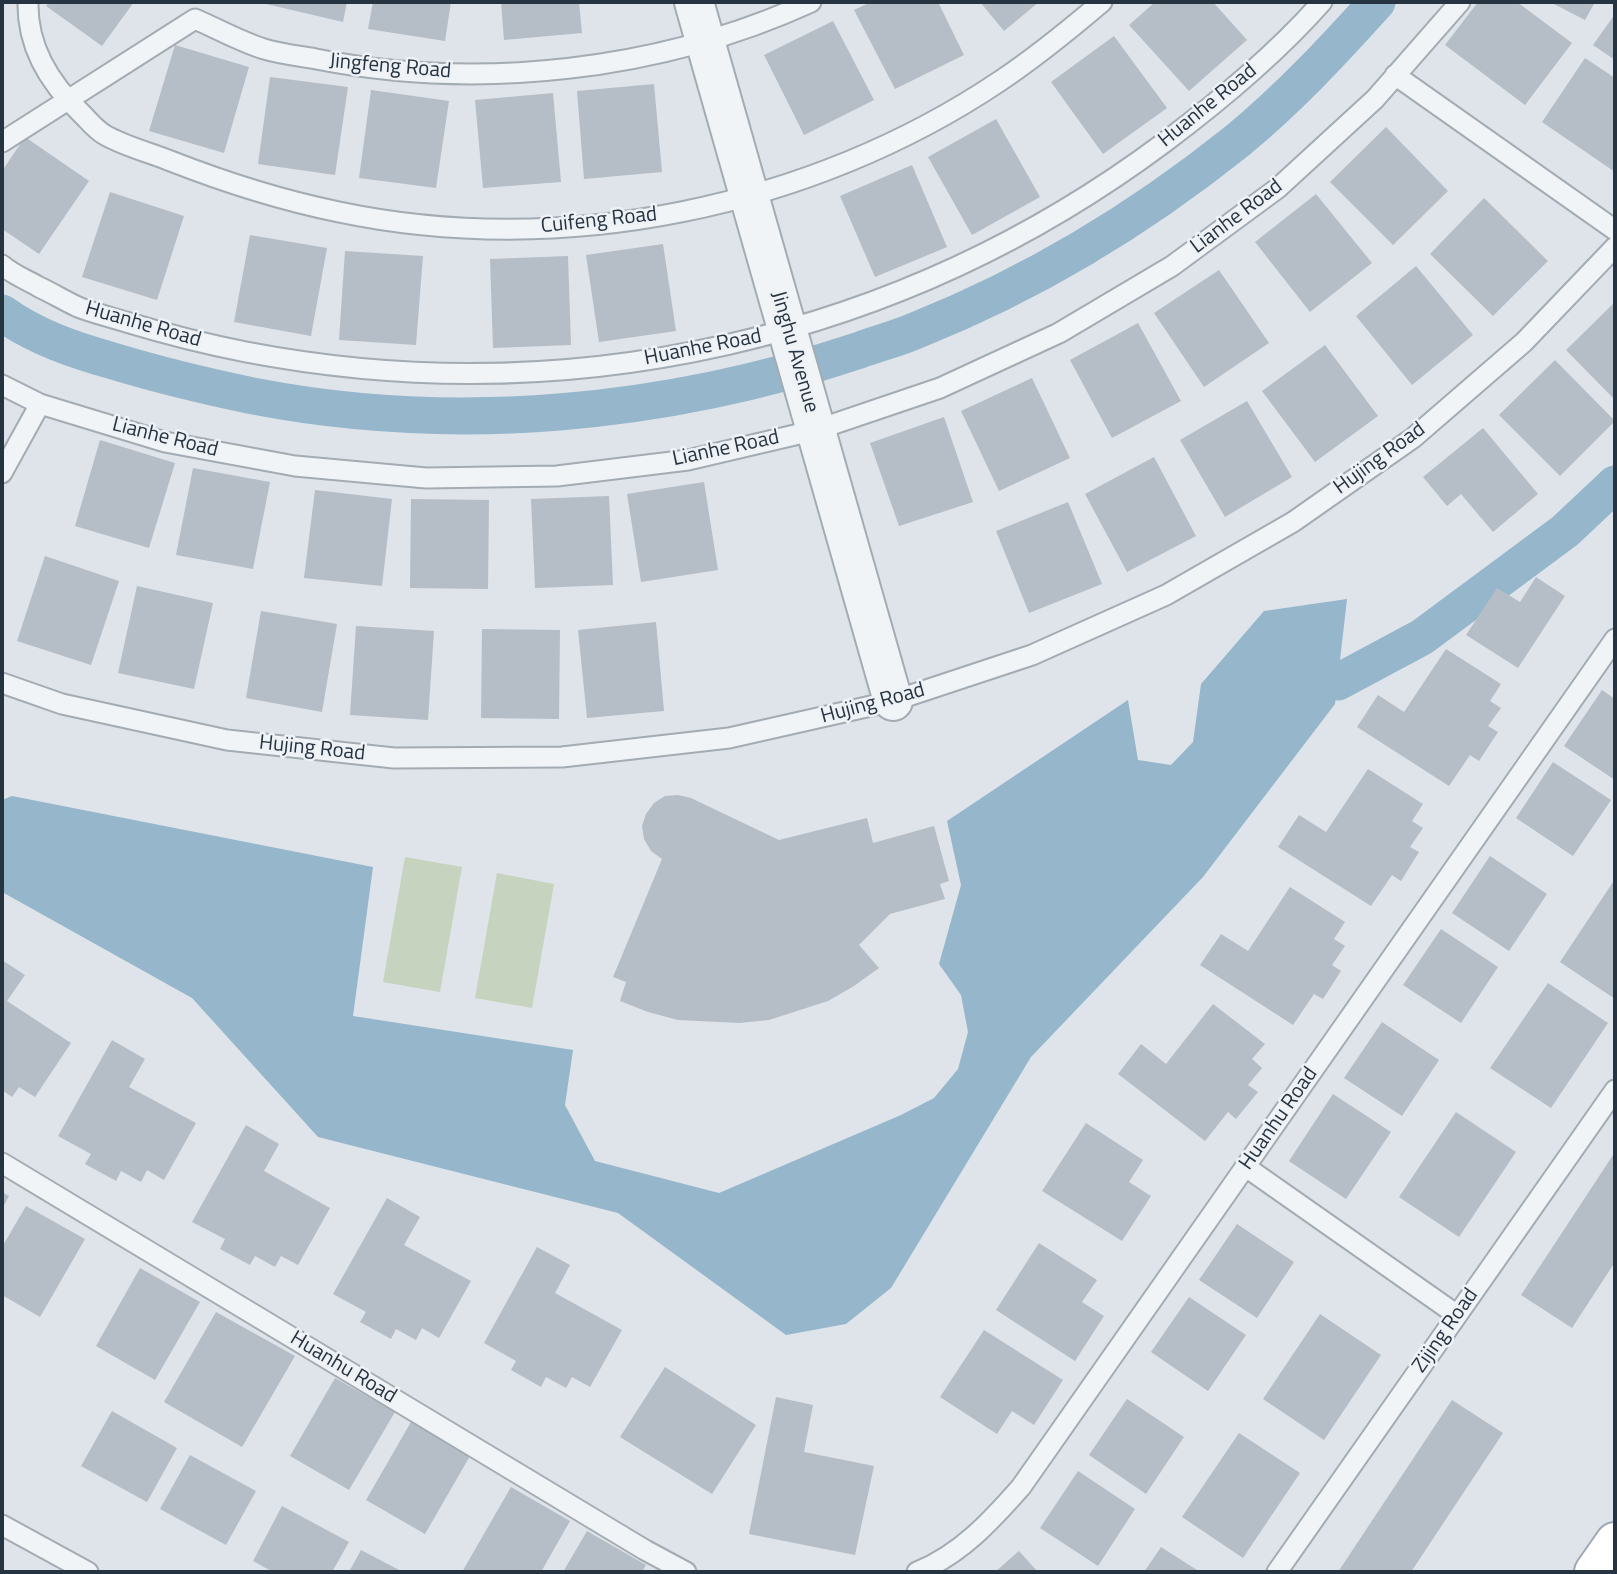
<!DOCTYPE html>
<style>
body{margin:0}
#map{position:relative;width:1617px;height:1574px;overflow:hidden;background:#dee4e9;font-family:"Titillium Web",sans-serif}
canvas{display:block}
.frame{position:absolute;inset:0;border:4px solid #263341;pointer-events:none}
</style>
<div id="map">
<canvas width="1617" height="1574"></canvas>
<div class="frame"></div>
</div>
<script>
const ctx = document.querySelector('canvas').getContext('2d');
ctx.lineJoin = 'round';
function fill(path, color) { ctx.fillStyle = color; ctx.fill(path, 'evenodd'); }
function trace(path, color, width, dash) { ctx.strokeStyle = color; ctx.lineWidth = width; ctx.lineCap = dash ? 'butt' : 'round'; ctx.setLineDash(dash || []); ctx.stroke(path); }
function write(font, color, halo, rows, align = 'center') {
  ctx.font = font + ' "Titillium Web",sans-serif'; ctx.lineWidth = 5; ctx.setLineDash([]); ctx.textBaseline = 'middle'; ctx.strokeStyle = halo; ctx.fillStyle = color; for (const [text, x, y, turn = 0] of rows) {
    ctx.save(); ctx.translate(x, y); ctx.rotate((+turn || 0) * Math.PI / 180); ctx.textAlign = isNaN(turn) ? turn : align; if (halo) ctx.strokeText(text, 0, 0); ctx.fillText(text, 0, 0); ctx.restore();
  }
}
fill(new Path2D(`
 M405,857L462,867L440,992L383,982Z
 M497,873L554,884L532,1008L475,998Z`), '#c6d3be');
fill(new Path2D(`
 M1347,599L1335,704L1203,877L1031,1057L891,1288L846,1324L786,1335L618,1213L318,1137L192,998L2,892V800L12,796L373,867L353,1016L573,1050L565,1105L595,1161L719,1193L901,1115L934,1098L958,1069L968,1032L961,995L939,964L961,885L947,821L1128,700L1138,760L1171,765L1193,742L1201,684L1264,611Z`), '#96b6cc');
trace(new Path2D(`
 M2,313C35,337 74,350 113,361C159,375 205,386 253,396C455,435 665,415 860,350C879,343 899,338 917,330C1032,284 1141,218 1237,141C1288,99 1333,51 1377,2
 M1338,682L1422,637L1565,531L1615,484`), '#96b6cc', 37);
fill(new Path2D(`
 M49,2H134L102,46L46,6Z
 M267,2H347L343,22L266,4Z
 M373,2H451L445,41L368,29Z
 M501,2H579L582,33L504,40Z
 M871,2H938L964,55L895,89L854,10Z
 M980,2H1039L1004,31Z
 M1155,2H1213L1247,40L1189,91L1129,25Z
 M1478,2H1517L1572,43L1525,105L1445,45Z
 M1550,2H1595L1585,20Z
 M1615,14V60L1593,45Z
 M833,21L874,100L804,135L764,55Z
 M1114,36L1167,108L1103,154L1051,82Z
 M175,45L249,67L224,153L149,131Z
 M1585,58L1615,78V172L1542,122Z
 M270,77L348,87L335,175L258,164Z
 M654,84L662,172L584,179L577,91Z
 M371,90L449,101L436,188L359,178Z
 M553,93L561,182L483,188L475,100Z
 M996,119L1040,197L972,235L928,157Z
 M1386,127L1448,191L1393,245L1330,182Z
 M25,137L89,181L39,254L2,229V171Z
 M912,165L947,247L875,277L840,196Z
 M110,192L184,216L157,300L82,277Z
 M1316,194L1372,263L1310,312L1255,242Z
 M1484,198L1548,261L1493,316L1430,254Z
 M250,235L327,248L311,336L234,322Z
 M663,244L676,331L599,342L586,255Z
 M345,251L423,256L416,345L339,340Z
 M568,256L571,345L493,348L490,259Z
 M1416,266L1473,335L1412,385L1356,316Z
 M1219,270L1269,343L1204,387L1154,313Z
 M1615,302V400L1566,350Z
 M1138,323L1181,401L1112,438L1070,360Z
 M1325,345L1378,416L1315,462L1262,391Z
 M1555,360L1615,421L1560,476L1499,415Z
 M1032,378L1070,458L999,491L961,411Z
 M1247,401L1292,477L1225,517L1180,440Z
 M944,417L973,502L899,526L870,443Z
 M1483,428L1538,494L1493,532L1461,494L1447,506L1423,477Z
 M100,440L175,463L149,548L75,526Z
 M1154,457L1196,536L1127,572L1085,494Z
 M193,468L270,482L253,569L176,555Z
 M704,482L718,570L641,582L627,494Z
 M315,490L392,499L382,586L304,578Z
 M609,496L613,585L535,588L531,499Z
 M411,499L489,500L488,589L410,588Z
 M1068,502L1102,584L1029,613L996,531Z
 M45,556L119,581L91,665L17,641Z
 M1536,577L1565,596L1518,668L1466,635L1497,588L1520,602Z
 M137,586L213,603L194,689L118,673Z
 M261,611L337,624L322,712L246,698Z
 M656,622L664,711L587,718L578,630Z
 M356,626L434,631L428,720L350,715Z
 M482,629L560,630L559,719L481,718Z
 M1446,649L1501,684L1490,701L1501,708L1488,726L1498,732L1479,761L1470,755L1449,786L1357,727L1378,695L1404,712Z
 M1602,690L1615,699V780L1564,746Z
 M1553,762L1611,800L1573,856L1516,818Z
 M1368,769L1423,804L1412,821L1423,828L1410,847L1419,852L1401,881L1392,875L1371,906L1278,847L1299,815L1326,832Z
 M678,795L691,798L779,840L867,818L873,843L934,826L949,881L940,884L945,899L890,914L859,945L879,968L854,986L828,1001L769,1020L739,1023L678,1020L648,1012L620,1001L626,982L613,977L662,859L651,851L644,839L642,826L646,814L654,803L665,796Z
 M1490,856L1547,894L1509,951L1452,913Z
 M1615,879V999L1560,962Z
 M1290,887L1345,922L1334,939L1345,946L1332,965L1341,971L1323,999L1314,994L1293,1025L1200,965L1221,934L1248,951Z
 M1441,929L1498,967L1461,1023L1403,985Z
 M2,960L25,975L7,1001L71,1043L35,1097L19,1087L12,1097L2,1090Z
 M1548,983L1608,1023L1551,1108L1490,1068Z
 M1213,1004L1265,1044L1252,1059L1262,1068L1248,1085L1258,1092L1236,1119L1228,1112L1205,1141L1118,1074L1141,1044L1166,1064Z
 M1382,1022L1439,1060L1402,1116L1344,1078Z
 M112,1040L145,1059L129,1087L196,1123L164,1180L147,1170L141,1182L121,1171L116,1181L85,1164L91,1154L58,1136Z
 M1333,1094L1391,1132L1346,1199L1289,1161Z
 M1456,1112L1516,1152L1459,1237L1399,1197Z
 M1086,1123L1143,1160L1129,1182L1151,1196L1122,1241L1042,1191Z
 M246,1125L279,1144L264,1171L330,1208L298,1265L281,1256L275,1267L255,1256L250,1265L220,1249L225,1239L192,1222Z
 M1615,1152V1262L1572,1328L1521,1295Z
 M2,1192L9,1196L2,1209Z
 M387,1198L420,1217L404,1245L471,1281L439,1338L422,1328L416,1340L396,1329L391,1339L360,1322L366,1312L333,1294Z
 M26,1206L85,1239L40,1317L2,1295V1247Z
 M1237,1224L1294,1262L1257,1318L1199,1280Z
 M1039,1243L1097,1280L1082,1302L1104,1316L1075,1361L996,1310Z
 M537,1247L570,1265L555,1293L622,1330L590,1387L572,1377L566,1388L546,1377L541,1387L511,1370L516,1361L484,1343Z
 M140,1268L200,1302L155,1380L96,1346Z
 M1189,1297L1246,1335L1208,1391L1151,1352Z
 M216,1312L295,1356L242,1447L164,1402Z
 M1320,1314L1381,1355L1324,1440L1263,1399Z
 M984,1330L1063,1380L1034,1425L1012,1411L997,1434L940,1397Z
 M665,1367L756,1425L712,1494L620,1437Z
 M335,1378L395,1412L349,1490L290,1456Z
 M776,1397L813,1405L804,1452L874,1466L855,1555L749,1534Z
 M1127,1399L1184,1437L1146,1494L1089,1455Z
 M1452,1400L1503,1433L1411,1572H1338Z
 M112,1411L177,1448L147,1502L81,1466Z
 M411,1422L470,1456L425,1534L366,1500Z
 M1239,1433L1300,1473L1243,1558L1182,1517Z
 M190,1455L256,1491L226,1545L160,1509Z
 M1078,1471L1135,1509L1098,1566L1040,1528Z
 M511,1487L570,1521L541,1572H462Z
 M282,1506L349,1542L332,1572H273L253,1561Z
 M587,1531L646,1565L642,1572H563Z
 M1161,1547L1200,1572H1144Z
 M361,1550L403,1572H349Z
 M1019,1551L1038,1572H995Z`), '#b5bdc6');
const service = new Path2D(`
 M28,2C27,47 50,84 82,114C89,121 96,130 105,135C124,146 148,152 168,160C224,182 280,200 339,212C562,259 811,208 1000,81C1036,57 1069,30 1102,2
 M1395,75L1615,230
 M2,142L195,19C218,29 241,42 264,49C281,54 299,56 316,59C479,91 660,71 811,2
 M2,265C12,274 27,280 39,287C52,293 65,301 78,307C93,313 110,317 126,322C166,334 205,344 246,352C571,414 900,340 1165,142C1221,100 1276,54 1322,2
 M2,385L40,404L165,442L295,466L426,478L557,476L688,460L816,430L940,388L1059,333L1172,266L1278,188L1375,99L1460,2
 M2,473L40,404
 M2,683L62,704L227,740L394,758L562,757L729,738L893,701L1032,655L1166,595L1293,522L1413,438L1524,342L1615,247
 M2,1163L645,1550L686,1572
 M1246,1167L1457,1315
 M2,1525L88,1572
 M917,1572C960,1555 991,1521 1021,1487L1615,639
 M1277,1572L1615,1090`);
const minor = new Path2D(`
 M694,2L893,701`);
const primary = new Path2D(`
 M1594,1572L1615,1542`);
trace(service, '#a3abb3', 23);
trace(minor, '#a3abb3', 42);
trace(primary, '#9ca9b6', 42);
trace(service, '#f1f4f7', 19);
trace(minor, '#f1f4f7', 38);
trace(primary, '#fff', 38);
write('21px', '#263341', '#eef2f6', [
 ["Jingfeng Road",390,67,5],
 ["Huanhe Road",1208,106,-39],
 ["Lianhe Road",1237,217,-37],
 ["Cuifeng Road",599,221,-6],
 ["Huanhe Road",143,325,16],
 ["Huanhe Road",703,348,-11],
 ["Jinghu Avenue",794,352,74],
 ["Lianhe Road",165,438,14],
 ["Lianhe Road",726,449,-12],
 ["Hujing Road",1380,459,-36],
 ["Hujing Road",873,704,-15],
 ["Hujing Road",312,749,6],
 ["Huanhu Road",1279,1119,-55],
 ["Zijing Road",1446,1331,-55],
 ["Huanhu Road",343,1368,31]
]);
</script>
